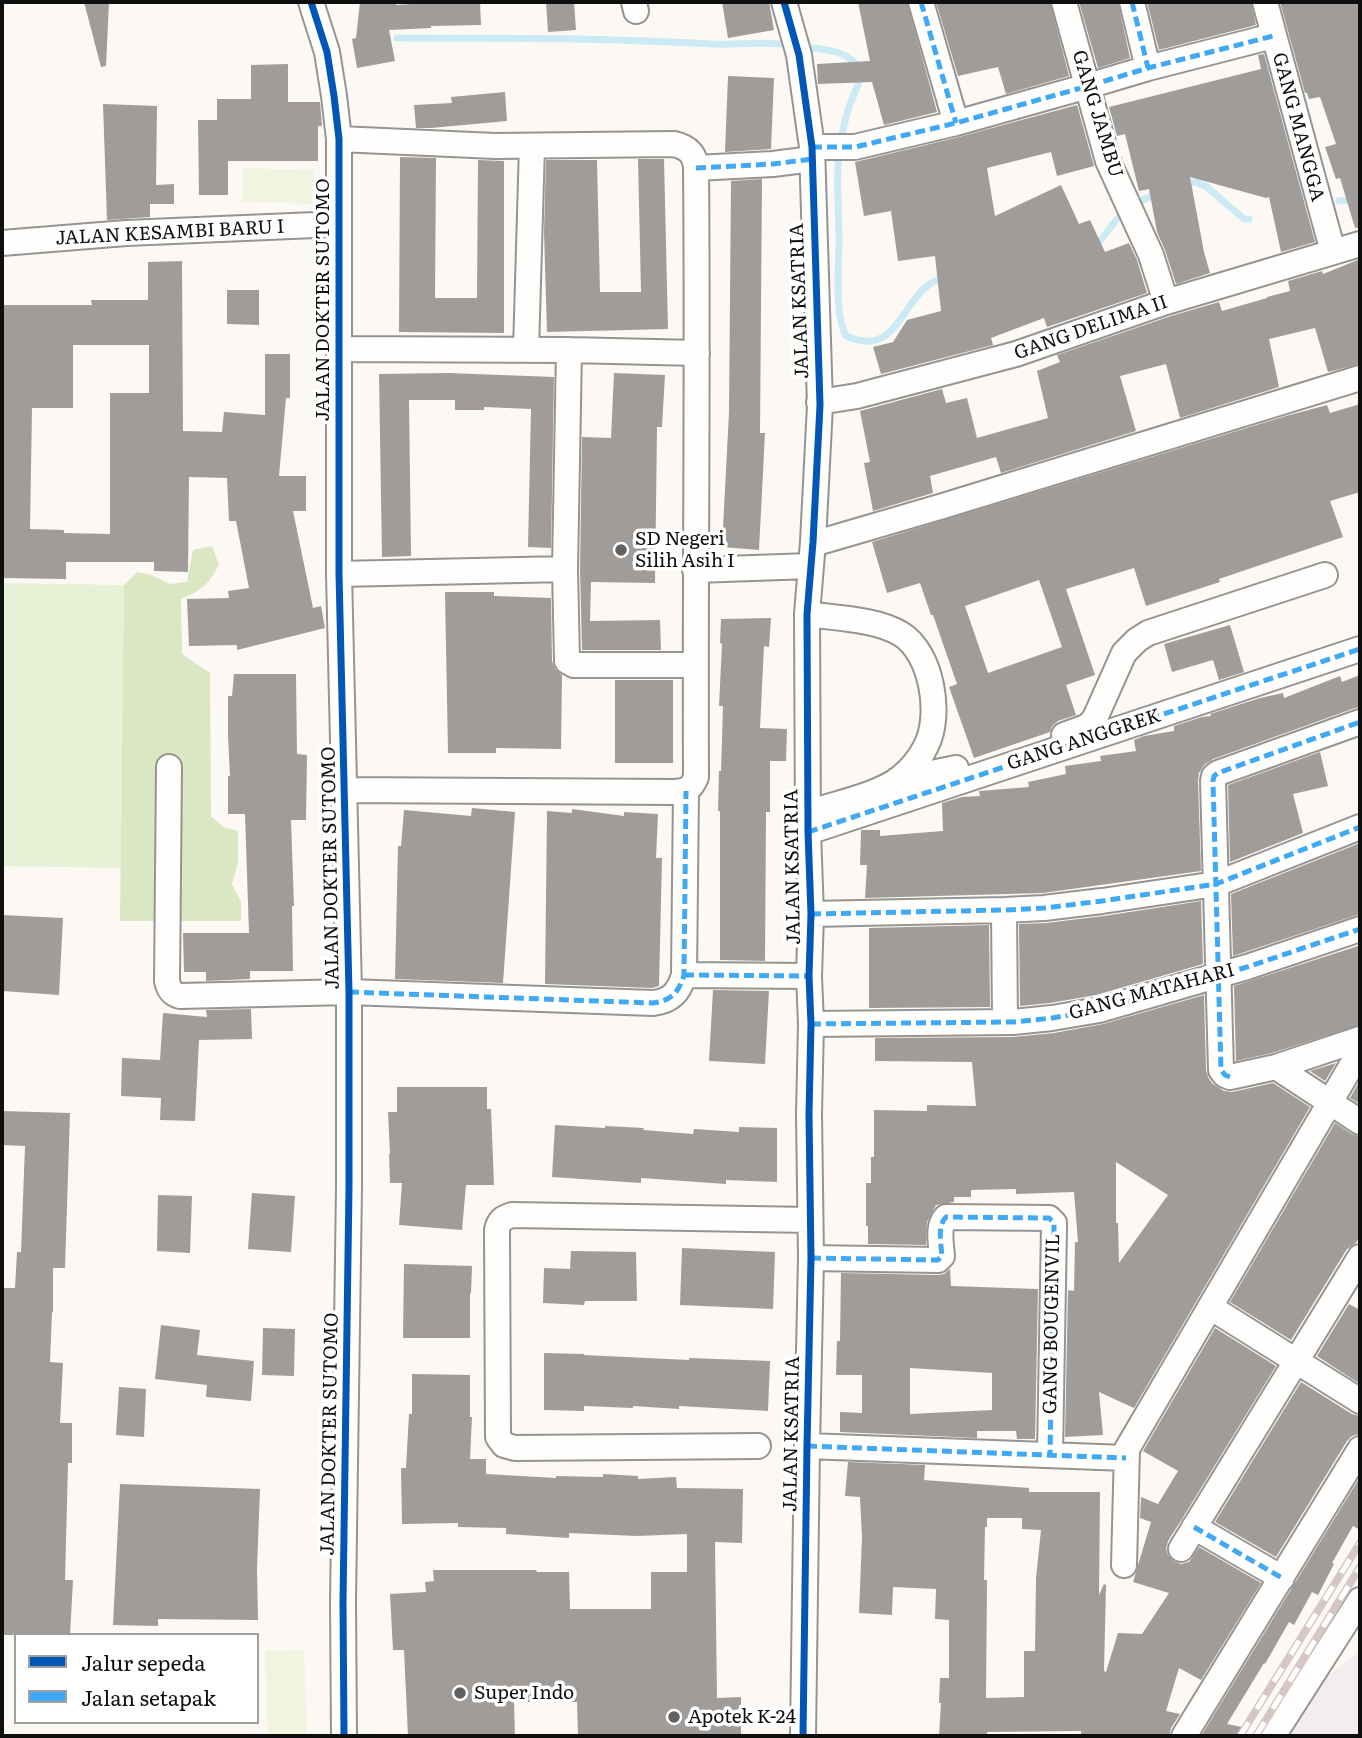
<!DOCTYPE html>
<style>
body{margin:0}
#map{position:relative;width:1362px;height:1738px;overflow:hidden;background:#fcf9f4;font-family:Literata,serif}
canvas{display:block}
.frame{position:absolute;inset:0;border:4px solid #0f0f0f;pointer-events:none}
.legend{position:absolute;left:14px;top:1633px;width:245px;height:91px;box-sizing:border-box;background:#fff;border:2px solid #9f9f9f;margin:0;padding:9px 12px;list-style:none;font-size:21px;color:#0f0f0f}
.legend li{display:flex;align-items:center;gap:14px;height:35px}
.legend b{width:35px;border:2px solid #9f9f9f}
</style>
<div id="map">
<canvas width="1362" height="1738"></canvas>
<div class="frame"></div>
<ul class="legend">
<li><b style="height:9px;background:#0057b8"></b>Jalur sepeda</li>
<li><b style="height:9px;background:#3fa9f5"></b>Jalan setapak</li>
</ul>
</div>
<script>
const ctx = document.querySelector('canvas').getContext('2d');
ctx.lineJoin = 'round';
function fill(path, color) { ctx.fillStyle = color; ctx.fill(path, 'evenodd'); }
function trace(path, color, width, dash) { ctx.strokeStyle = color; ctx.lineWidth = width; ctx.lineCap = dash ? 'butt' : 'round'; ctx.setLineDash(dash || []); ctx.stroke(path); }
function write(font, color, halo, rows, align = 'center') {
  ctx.font = font + ' Literata,serif'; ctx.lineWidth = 7; ctx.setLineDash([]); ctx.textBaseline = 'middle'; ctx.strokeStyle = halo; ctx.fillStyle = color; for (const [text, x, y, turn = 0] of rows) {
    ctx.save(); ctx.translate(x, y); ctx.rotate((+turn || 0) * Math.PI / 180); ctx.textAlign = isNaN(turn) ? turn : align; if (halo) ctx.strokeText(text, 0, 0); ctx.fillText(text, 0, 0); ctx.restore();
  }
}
fill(new Path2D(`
 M1360,1651V1736H1281L1313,1688Z`), '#f3edf0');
fill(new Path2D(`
 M2,583L124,585L121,868L2,866Z`), '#e8f0d5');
fill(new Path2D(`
 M212,546L219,565C208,585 202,590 181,599L182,654L210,673L211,816L223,827L238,831V863L232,884L241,902V921H120L124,585L137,572L151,575L170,584L187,582L193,550Z`), '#dae7c2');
fill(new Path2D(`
 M243,168L314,170L312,204L242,202Z
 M304,1650L307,1736H268L265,1651Z`), '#f1f4de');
trace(new Path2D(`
 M397,38C502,38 607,38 711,44C738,45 765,41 791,45
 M803,47C821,49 852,50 859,71C862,81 854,93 851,102C846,113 844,127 841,139C835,172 839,207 839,240C839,266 834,314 846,336C893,357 899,310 926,287C931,282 939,279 946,277
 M1182,183L1196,182L1207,187L1244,219H1249
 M1339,201L1360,199
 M1134,204L1158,193
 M1095,248L1116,220L1125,212`), '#cceaf4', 7);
fill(new Path2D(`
 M84,2H109L106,66L101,67Z
 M360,2H396V5L443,2H480L481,25L431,26V28L389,30L395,61L357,68L352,39L356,38Z
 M546,2H574L576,30L548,32Z
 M722,2H769L774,30L728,38Z
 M858,2H907L937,112L884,125L872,82L818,84L817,64L870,61Z
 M936,2H1050L1069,76L1006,94L998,67L958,76Z
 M1079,2H1118L1130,58L1098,68Z
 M1147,2H1251L1256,25L1159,50Z
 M1280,2H1360V227L1355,228L1340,178L1336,179L1325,147L1336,144L1320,97L1309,99L1307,93H1305Z
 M1264,54L1315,242L1281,252L1269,197L1266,198L1190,177L1204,252L1210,273L1176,284L1165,250L1157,232L1149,189L1139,191L1125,134L1117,136L1109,107L1261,69L1258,55Z
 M288,64V102H320L322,126H318V161H228V195H199L198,120H217V99H251V65Z
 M728,76L774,78L771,149L725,152Z
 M505,92L507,121L431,128H416L414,105L452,103L451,97Z
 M103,104L157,106L156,185L174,184V204H150V217L107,220Z
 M1077,105L1094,166L1057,176L1051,152L987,168L995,216L1061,185L1079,224L1090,220L1105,252L1129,243L1137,260L1147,293L1047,327L1044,318L991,338L993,345L881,374L873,347L893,342L907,320L941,311L935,256L898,261L891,211L864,216L855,162L959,137Z
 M400,157L436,158L435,298H477L478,160L504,161V333L399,332Z
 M638,159H664L668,329L547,332L544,232L546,160H597L600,292H641Z
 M762,179L760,433H765L759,550L722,547L729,412L731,181Z
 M1360,259V364L1328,372L1315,328L1269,339L1279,387L1180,418L1166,364L1120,376L1136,431L1001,473L996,457L930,476L933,493L873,511L864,463L870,462L860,411L942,389L946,403L967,398L977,438L1048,418L1037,371L1060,362L1057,355L1171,316L1219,302L1222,311L1267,298V297L1290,291L1288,281L1322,271L1323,274Z
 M182,261L183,431L222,432L224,412L265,415V354H290V398H286L279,476H306V511H293L313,608L321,606L325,628L237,650V645L189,646L187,599L229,598L228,591L249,588L236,521H229L227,478L189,477L188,572L154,571V562H66V579L2,578V305H92L91,300H148V262ZM73,345H149V393H110V534L64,533V530L30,529L32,408H73Z
 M227,290H259V325L227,324Z
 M448,373L554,377L551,548L528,547L531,409L484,407V410H455V400H409L411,556L382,557L379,374Z
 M614,373L665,375L662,427H657L655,583L591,582L590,621L660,620L661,650H582L580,569L582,437L611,438Z
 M1360,404V492L1330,501L1343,537L1219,579L1220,582L1146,606L1134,568L1066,589L1095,675L1066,685L1076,715L1058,721L1052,726L1050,732L974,758L949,687L957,684L933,615H931L920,583L887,593L872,542L1286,416L1327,405L1330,413ZM1039,580L1062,647L988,673L965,606Z
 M445,592H494V596L551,598L552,661L555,669L562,675L561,749L496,748V753H448Z
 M771,618L769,647L764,646L760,728L787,729L786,761H770V812H766L765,961L720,960V811H718L719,771H721L723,706H719L722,644L720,643L721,619Z
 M1230,625L1244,672L1219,680L1213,660L1172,672L1164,644Z
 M234,674H296L297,754L307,755L306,820H291L294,906H292L293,971H250V979L206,981V972H184L183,933H249L245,814H228V776H230L228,736V696H232Z
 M1360,675V707L1355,708L1213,759L1204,765L1199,773L1198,781L1201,871L1043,893L865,898L867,865H860L861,830H880V836L943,831L942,803L962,797L980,796L979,791L1029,787L1028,782L1066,774L1065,766L1101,761L1100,756L1136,751L1134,740L1144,736L1174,731V726L1202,717L1211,716L1210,714L1260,698L1283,693L1284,698L1340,676L1342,682Z
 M615,680H673V763H615Z
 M1320,752L1328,786L1293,794L1303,833L1230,862L1228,785Z
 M472,808L515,812L503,983L395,979L398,846H401L404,810L471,816Z
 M572,809L624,816V812L658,814L656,858H662L659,986L652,988L545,984L547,811L572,813Z
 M1360,843V914L1233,956L1231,894Z
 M1201,901L1203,964L1096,995L1050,1003L1020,1006L1019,924L1046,923L1104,916Z
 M2,915L63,918L59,995L2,991Z
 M989,925L990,1007L869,1008V928Z
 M1358,946L1360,959V1025L1272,1053L1236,1061L1234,986Z
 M713,990L769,991L765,1064L709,1061Z
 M1204,995L1206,1070L1209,1079L1213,1084L1224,1091L1232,1092L1273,1083L1310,1107L1134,1408L1099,1392L1103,1435L1065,1437L1068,1290L1074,1291L1075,1242H1078L1074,1192L1016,1194V1189L971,1190V1197H954V1202L936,1205L927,1222L926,1245L868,1244V1226H866V1183H871V1157H874V1110L927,1111V1105L976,1106L972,1062L875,1061V1038L1013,1037L1054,1033L1103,1024ZM1116,1162L1168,1195L1119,1263L1118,1223H1116Z
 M251,1009L252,1039L199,1040L195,1121L160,1120L161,1098L121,1096L122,1058L160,1060L163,1013L207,1017L206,1010Z
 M1336,1063L1325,1081L1310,1071Z
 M1360,1080V1104L1350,1098Z
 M397,1087H487V1109H491L494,1185H466L462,1230L399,1225L402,1183H390L389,1154H390L388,1112H397Z
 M2,1111L70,1113L65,1268H53V1312H52L50,1362L63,1363L60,1423H72V1463H68L65,1580H73L70,1635H2V1288H15L17,1252H21L25,1146L2,1145Z
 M1335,1123L1352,1134L1360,1137V1236L1356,1243L1347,1249L1291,1340L1230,1302Z
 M555,1125L605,1128V1126L644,1128L643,1130L693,1134L694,1129L739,1132V1127L777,1128V1182L726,1180V1184L641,1178V1183L552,1177Z
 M252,1193L295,1196L291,1252L248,1249Z
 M158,1195L192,1196L190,1253L157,1251Z
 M682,1248L775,1252L773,1309L680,1305Z
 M571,1251L636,1252L637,1301H585L584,1305L543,1303L544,1268L570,1269Z
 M404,1264L472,1266L471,1294L470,1293V1338H403Z
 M950,1269L951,1286L1038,1289L1035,1439H1017L1016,1431H977V1438L840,1432V1412L862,1413V1375H836L837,1341H840L841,1273L938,1275L944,1274ZM910,1368L992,1373V1410L910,1414Z
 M1349,1304L1360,1310V1384L1317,1356Z
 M161,1325L200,1330L197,1355L254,1361L251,1401L206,1397L207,1385L155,1379Z
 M263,1328L295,1329L294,1376L262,1375Z
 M1215,1328L1276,1366L1182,1519L1168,1541L1166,1549L1168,1555L1173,1561L1181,1564L1189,1562L1199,1547L1261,1583L1201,1680L1179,1668L1166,1711L1180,1714L1171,1728L1169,1736H1081V1731L987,1732V1736H939L941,1703H939L940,1678H949V1620L935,1619L936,1589L893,1587L892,1615L859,1613L862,1537L860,1497L845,1496L848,1462L925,1465L924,1480L1029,1488V1492H1100L1099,1595L1104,1584L1106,1585L1104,1671L1106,1672L1118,1633L1142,1634L1169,1593L1133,1582L1151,1522L1140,1518L1141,1497L1158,1504L1178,1471L1143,1451ZM987,1518H1022V1529L1041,1530L1036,1578L1035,1651H1024V1697L986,1698L987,1580H984L985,1527H987Z
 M544,1353L584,1354V1355L689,1360V1358L770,1361L768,1411L679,1406V1409L633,1406V1408L584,1406V1411L544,1410Z
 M412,1374L470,1375V1417H472L470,1459H486V1474L556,1478V1476L603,1477V1474L638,1476V1479L676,1477L677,1488L743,1489L742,1543L715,1542L717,1698L741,1697V1736H578L577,1702H514L515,1736H408L404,1650H393L390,1594L426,1592L425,1582L434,1581L433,1570H536L537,1572H569L570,1609H651V1572H687V1534L637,1536L569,1533V1538L506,1534V1528L458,1527V1523L402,1524L401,1468H406L409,1414H412Z
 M1301,1382L1352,1414L1360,1416V1434L1352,1436L1347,1441L1276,1557L1215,1522Z
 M119,1387L146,1389L144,1437L116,1435Z
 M1360,1477V1530L1353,1526L1332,1563L1334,1564L1318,1595L1312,1592L1294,1625L1289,1622L1265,1664L1264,1663L1227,1724L1242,1727V1736H1201Z
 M120,1484L260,1489L257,1569L258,1620L158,1619V1626L113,1625Z`), '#9f9c99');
const street = new Path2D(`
 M311,2L327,52L334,96L339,139V574L349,992V1187L343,1602L344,1736
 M634,2L636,11
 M784,2L799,55L812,147L820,405L813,542L807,614L808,832L811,914L809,976L811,1024L809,1114L811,1258L807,1446L803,1736
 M921,2L956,123
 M1064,2L1108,161L1151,255L1166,302
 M1132,2L1148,68
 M1265,2L1333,252
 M339,139L495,146L674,144C687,147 695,153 696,168C698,371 695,574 696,777C691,790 686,791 674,792L346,790
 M812,147H855L956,123L1088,86L1148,68L1273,36
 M696,168L773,164L812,159
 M2,243L126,233L339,224
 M338,349L569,350L697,353
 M526,350L532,146
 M569,350L565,569L567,661L574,665H695
 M819,402L857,396L1016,354L1166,302L1360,244
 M813,544L943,506L1360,378
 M695,570L811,566
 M339,574L565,569
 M807,614C835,618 876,619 901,634C932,653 942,715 926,746C920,759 910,770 899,779C878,795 834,804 808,813
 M1360,722L1218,773L1214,776L1213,781L1221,1070L1225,1075L1230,1077L1276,1067L1360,1039
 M1064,735L1086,727L1091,723L1095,718L1124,653L1137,640L1148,633L1325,575
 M169,767L167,981C169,990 172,994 180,996L349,992L653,1003C671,1001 679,992 684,975L686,791
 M897,780L956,768
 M808,832L1360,649
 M1004,910L1005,1022
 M811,914L1004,910L1044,908L1102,901L1216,884L1360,827
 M684,975L809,976
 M811,1024L1013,1022L1052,1018L1099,1010L1247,967L1360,929
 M1276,1067L1360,1122
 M811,1258L938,1260L942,1256C941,1243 937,1226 946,1217L1049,1218L1054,1223V1227L1050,1455
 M1210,1307L1360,1401
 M758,1446L515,1448L504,1445L498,1437L497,1230C499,1220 503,1218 512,1215L810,1220
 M807,1446L1126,1458
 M1194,1527L1282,1578
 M1181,1549L1360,1257
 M1124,1565L1127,1449L1360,1051
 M1184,1736L1360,1449
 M1273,1736L1360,1600`);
trace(street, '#969492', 28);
trace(street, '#fffefd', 24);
const rail = new Path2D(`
 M1240,1736L1360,1543
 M1256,1736L1360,1567`);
trace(rail, '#d7c6c8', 8);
trace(rail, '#fff', 5, [16]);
trace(new Path2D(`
 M921,2L956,123
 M1132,2L1148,68
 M812,147H855L956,123L1088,86L1148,68L1273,36
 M696,168L773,164L812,159
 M808,832L1360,649
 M811,914L1004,910L1044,908L1102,901L1216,884L1360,827
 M684,975L809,976
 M349,992L653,1003C671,1001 679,992 684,975L686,791
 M811,1024L1013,1022L1052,1018L1099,1010L1247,967L1360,929
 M1230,1077L1225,1075L1221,1070L1213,781L1214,776L1218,773L1360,722
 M811,1258L938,1260L942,1256C941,1243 937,1226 946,1217L1049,1218L1054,1223V1227L1050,1455
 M807,1446L1126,1458
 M1194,1527L1282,1578`), '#3fa9f5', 5, [10, 5]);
trace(new Path2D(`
 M311,2L327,52L334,96L339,139V574L349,992V1187L343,1602L344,1736
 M784,2L799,55L812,147L820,405L813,542L807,614L808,832L811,914L809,976L811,1024L809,1114L811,1258L807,1446L803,1736`), '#0057b8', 7);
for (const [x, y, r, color] of [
 [621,550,7,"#62615f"],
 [460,1693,7,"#62615f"],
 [674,1717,7,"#62615f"]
]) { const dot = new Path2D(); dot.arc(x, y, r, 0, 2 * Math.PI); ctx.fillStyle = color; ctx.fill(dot); trace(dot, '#fff', 2.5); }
write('19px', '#0f0f0f', '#fff', [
 ["GANG JAMBU",1097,114,73],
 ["GANG MANGGA",1298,127,75],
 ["JALAN KESAMBI BARU I",170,233,-3],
 ["JALAN DOKTER SUTOMO",323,300,-90],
 ["JALAN KSATRIA",800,301,-92],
 ["GANG DELIMA II",1091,328,-19],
 ["GANG ANGGREK",1084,740,-18],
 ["JALAN KSATRIA",793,867,-91],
 ["JALAN DOKTER SUTOMO",331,868,-91],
 ["GANG MATAHARI",1152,992,-15],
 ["GANG BOUGENVIL",1052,1324,-89],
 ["JALAN DOKTER SUTOMO",330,1434,-89],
 ["JALAN KSATRIA",792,1434,-89]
]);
write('19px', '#0f0f0f', '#fff', [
 ["SD Negeri",635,539],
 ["Silih Asih I",635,561],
 ["Super Indo",474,1693],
 ["Apotek K-24",688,1717]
], 'left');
</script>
